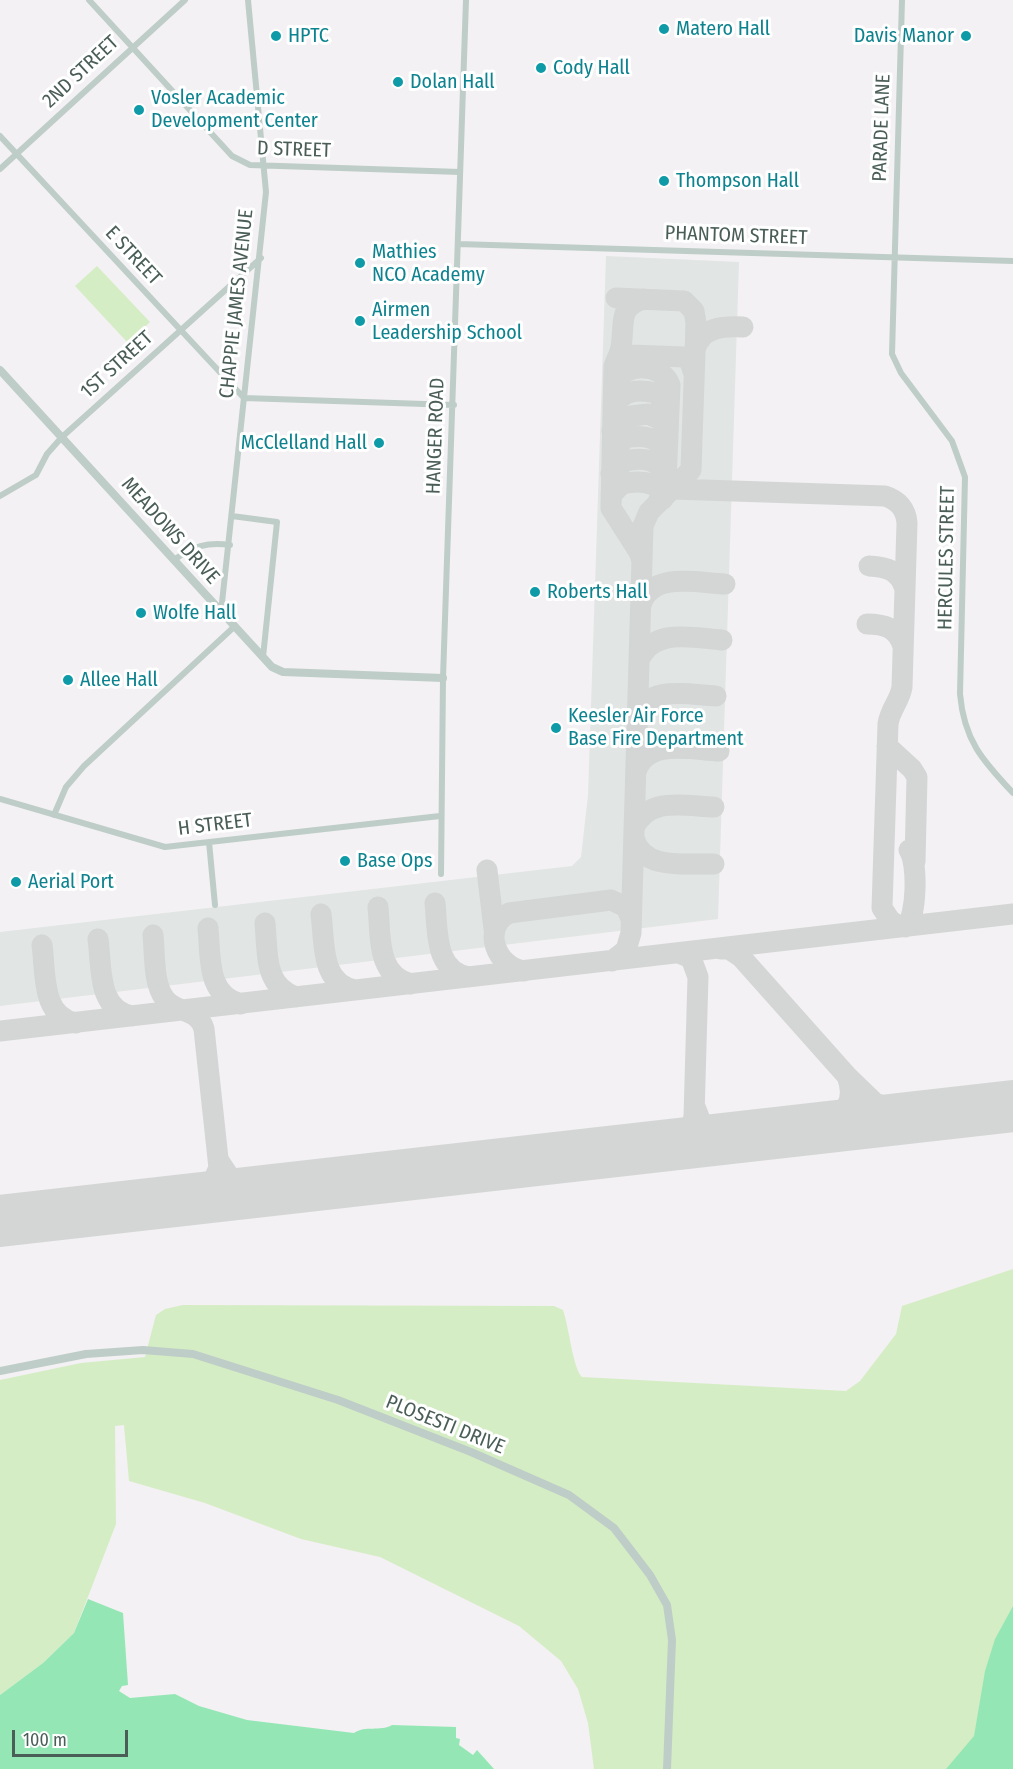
<!DOCTYPE html>
<style>
body{margin:0}
#map{position:relative;width:1013px;height:1769px;overflow:hidden;background:#f3f1f3;font-family:"Fira Sans Condensed",sans-serif}
canvas{display:block}
.scale{position:absolute;left:12px;top:1730px;width:116px;height:27px;box-sizing:border-box;border:3px solid #4a5e57;border-top:0;padding-left:8px;font-size:18px;line-height:21px;white-space:nowrap;color:#4a5e57;-webkit-text-stroke:4px #fff;paint-order:stroke}
</style>
<div id="map">
<canvas width="1013" height="1769"></canvas>
<div class="scale">100 m</div>
</div>
<script>
const ctx = document.querySelector('canvas').getContext('2d');
ctx.lineJoin = 'round';
function fill(path, color) { ctx.fillStyle = color; ctx.fill(path, 'evenodd'); }
function trace(path, color, width, dash) { ctx.strokeStyle = color; ctx.lineWidth = width; ctx.lineCap = dash ? 'butt' : 'round'; ctx.setLineDash(dash || []); ctx.stroke(path); }
function write(font, color, halo, rows, align = 'center') {
  ctx.font = font + ' "Fira Sans Condensed",sans-serif'; ctx.lineWidth = 6; ctx.setLineDash([]); ctx.textBaseline = 'middle'; ctx.strokeStyle = halo; ctx.fillStyle = color; for (const [text, x, y, turn = 0] of rows) {
    ctx.save(); ctx.translate(x, y); ctx.rotate((+turn || 0) * Math.PI / 180); ctx.textAlign = isNaN(turn) ? turn : align; if (halo) ctx.strokeText(text, 0, 0); ctx.fillText(text, 0, 0); ctx.restore();
  }
}
fill(new Path2D(`
 M606,256L739,262L718,919L0,1006V932L572,866L581,857L588,795Z`), '#e1e5e4');
fill(new Path2D(`
 M97,266L150,322L128,343L75,286Z
 M1013,1269V1769H594L588,1723L578,1689L561,1661L519,1626L380,1557L301,1539L205,1503L129,1481L124,1425L115,1426L116,1524L74,1633L43,1663L0,1695V1380L81,1363L145,1357L156,1315L165,1309L183,1305L554,1306L563,1310C569,1327 573,1369 582,1377L846,1391L860,1381L896,1334L902,1306Z`), '#d5edc4');
fill(new Path2D(`
 M88,1599L123,1613L128,1685L122,1686L119,1691L130,1698L175,1694L199,1706L247,1720L354,1733C365,1725 380,1732 392,1725L456,1727V1738L460,1739L459,1745L473,1755L477,1750L494,1769H0V1695L43,1663L74,1633Z
 M1013,1606V1769H946L974,1736L985,1671L995,1639Z`), '#94e7b5');
trace(new Path2D(`
 M695,350C701,327 723,326 743,327
 M630,355L684,357L690,362L694,374
 M614,385C622,362 662,362 670,385L666,483L663,499
 M613,407C623,390 637,389 656,393L669,409
 M612,431L623,417L648,414L661,420L668,437
 M612,454L625,438C644,434 661,437 667,457
 M611,474L625,461C642,457 661,459 666,478
 M673,489L885,496C898,500 906,509 907,523L902,687C900,701 890,709 888,724L882,908L890,920L900,927
 M611,495L622,484C635,481 655,480 662,493L658,502
 M642,561L639,552L611,508L614,366C616,360 620,354 621,347C625,325 617,306 644,299
 M869,566C887,567 899,570 905,589
 M641,605C651,571 697,583 725,584
 M867,624C885,624 897,628 903,646
 M639,661C652,627 694,638 722,640
 M637,716C648,684 689,695 716,696
 M887,746L912,769L917,777L915,862
 M636,772C646,738 692,750 719,751
 M634,828C649,796 684,806 714,807
 M634,838C643,871 686,863 714,864
 M487,870L494,929
 M435,903C438,931 434,971 469,977
 M378,907C381,936 376,975 411,984
 M321,914C325,943 320,983 355,990
 M265,923C268,953 263,985 296,997
 M906,927C917,915 918,863 909,850
 M208,928C211,957 206,995 241,1004
 M153,935C155,954 153,984 165,999C177,1014 198,1008 204,1029L219,1168L210,1187L195,1199
 M98,939C102,968 97,1009 132,1016
 M42,945C46,974 41,1016 76,1023
 M721,949H729L741,957L847,1076C857,1102 844,1115 823,1128
 M612,961L626,950L631,933L643,526L649,512L691,470L696,323L694,311L684,301L616,298
 M524,971C496,967 481,928 509,913L611,900L626,907L631,919
 M0,1031L1013,914
 M847,1076L875,1103L913,1118
 M695,1107L701,1122L727,1138
 M675,1144C689,1138 691,1131 694,1116L698,977L691,958L679,953
 M219,1161L231,1179L258,1192`), '#d4d6d6', 21);
trace(new Path2D(`
 M0,1221L1013,1106`), '#d4d6d6', 52);
trace(new Path2D(`
 M89,0L232,156L250,165L460,172
 M902,0L892,354L901,373L952,441L965,477L960,694C964,740 982,760 1013,793
 M0,136L244,398L454,405
 M0,169L185,0
 M458,244L1013,261
 M0,496L36,475L47,454L62,437L261,258
 M232,516L277,522L263,657
 M174,560C193,546 207,542 230,545
 M221,612L266,192L248,0
 M0,799L165,847L440,816
 M54,815L66,787L84,766L235,626
 M209,842L215,905
 M441,874L443,678L466,0`), '#becdc7', 6);
trace(new Path2D(`
 M0,370L272,667L283,672L443,678
 M0,1371L86,1354L143,1350L193,1354L338,1400L471,1452L569,1495L614,1528L650,1575L667,1605L672,1640L667,1769`), '#becdc7', 8);
for (const [x, y, r, color] of [
 [664,29,6,"#0f9aa8"],
 [276,36,6,"#0f9aa8"],
 [966,36,6,"#0f9aa8"],
 [541,68,6,"#0f9aa8"],
 [398,82,6,"#0f9aa8"],
 [139,110,6,"#0f9aa8"],
 [664,181,6,"#0f9aa8"],
 [360,263,6,"#0f9aa8"],
 [360,321,6,"#0f9aa8"],
 [379,443,6,"#0f9aa8"],
 [535,592,6,"#0f9aa8"],
 [141,613,6,"#0f9aa8"],
 [68,680,6,"#0f9aa8"],
 [556,728,6,"#0f9aa8"],
 [345,861,6,"#0f9aa8"],
 [16,882,6,"#0f9aa8"]
]) { const dot = new Path2D(); dot.arc(x, y, r, 0, 2 * Math.PI); ctx.fillStyle = color; ctx.fill(dot); trace(dot, '#fff', 2); }
write('20px', '#0d838f', '#fff', [
 ["Matero Hall",676,29],
 ["HPTC",288,36],
 ["Davis Manor",954,36,"right"],
 ["Cody Hall",553,68],
 ["Dolan Hall",410,82],
 ["Vosler Academic",151,98],
 ["Development Center",151,121],
 ["Thompson Hall",676,181],
 ["Mathies",372,252],
 ["NCO Academy",372,275],
 ["Airmen",372,310],
 ["Leadership School",372,333],
 ["McClelland Hall",367,443,"right"],
 ["Roberts Hall",547,592],
 ["Wolfe Hall",153,613],
 ["Allee Hall",80,680],
 ["Keesler Air Force",568,716],
 ["Base Fire Department",568,739],
 ["Base Ops",357,861],
 ["Aerial Port",28,882]
], 'left');
write('20px', '#4a5e57', '#fff', [
 ["2ND STREET",81,72,-43],
 ["PARADE LANE",882,128,-88],
 ["D STREET",294,150,2],
 ["PHANTOM STREET",736,236,2],
 ["E STREET",133,256,47],
 ["CHAPPIE JAMES AVENUE",237,304,-84],
 ["1ST STREET",117,365,-42],
 ["HANGER ROAD",436,436,-88],
 ["MEADOWS DRIVE",170,531,48],
 ["HERCULES STREET",947,558,-89],
 ["H STREET",215,825,-7],
 ["PLOSESTI DRIVE",445,1425,22]
]);
</script>
